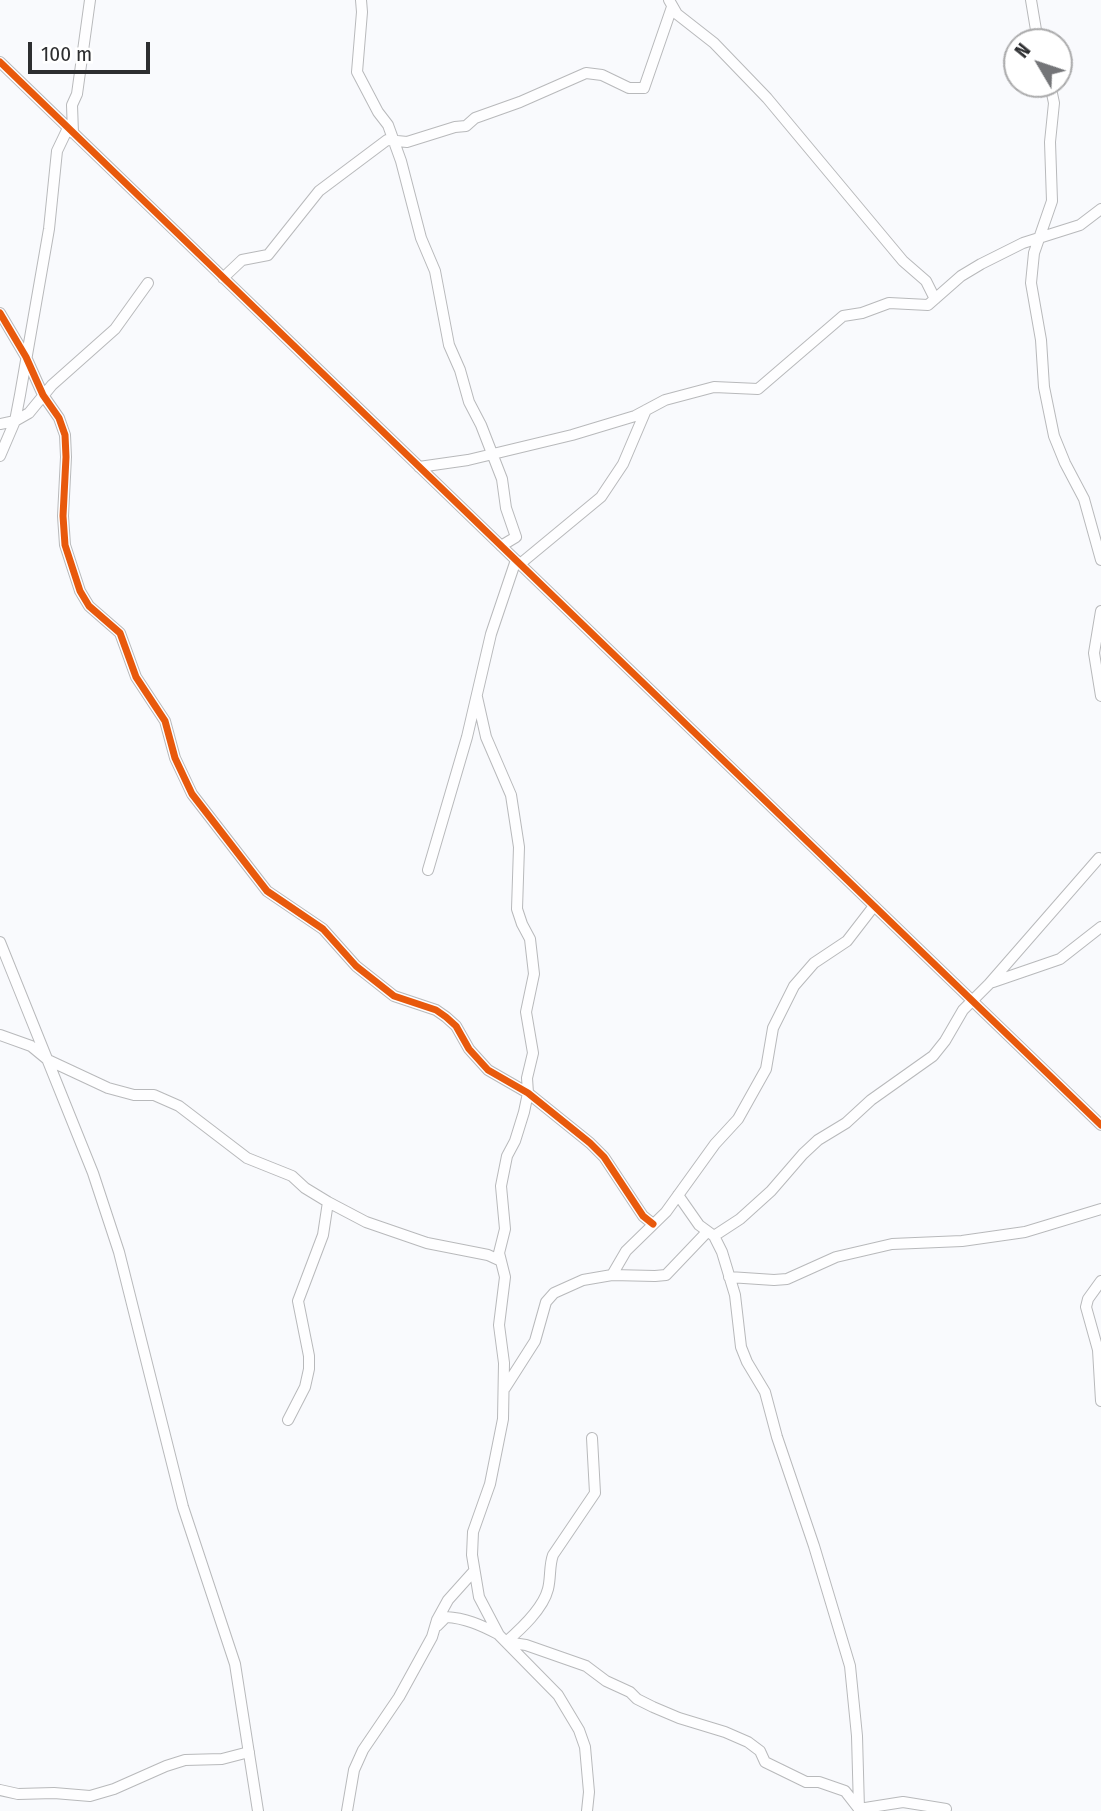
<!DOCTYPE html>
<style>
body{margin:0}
#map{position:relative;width:1101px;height:1811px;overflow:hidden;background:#f9fafd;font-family:"Fira Sans Condensed",sans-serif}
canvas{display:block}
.north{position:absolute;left:1003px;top:28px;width:70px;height:70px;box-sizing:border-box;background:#fff;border:2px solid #ababac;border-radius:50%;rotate:309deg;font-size:19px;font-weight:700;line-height:28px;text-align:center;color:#2d2e30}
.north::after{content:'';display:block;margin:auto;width:24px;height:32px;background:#747578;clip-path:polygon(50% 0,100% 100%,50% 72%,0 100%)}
.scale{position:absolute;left:28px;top:42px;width:122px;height:32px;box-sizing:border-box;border:4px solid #2d2e30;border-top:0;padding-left:9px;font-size:21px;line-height:24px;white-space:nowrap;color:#2d2e30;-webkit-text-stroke:5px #fff;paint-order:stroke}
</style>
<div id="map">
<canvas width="1101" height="1811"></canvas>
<div class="north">N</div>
<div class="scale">100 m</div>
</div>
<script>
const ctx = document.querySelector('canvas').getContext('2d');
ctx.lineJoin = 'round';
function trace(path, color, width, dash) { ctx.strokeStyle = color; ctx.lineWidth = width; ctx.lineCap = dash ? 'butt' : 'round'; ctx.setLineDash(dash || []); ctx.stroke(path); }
const minor = new Path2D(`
 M361,0L362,12L357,72L378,112L388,125L401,161L421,238L435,271L449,345L460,370L469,402L481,425L502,479L506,508L516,537L501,546
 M669,0L677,14L714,43L767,98L903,261L926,281L935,299
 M1031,0L1038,42
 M0,62L1101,1125
 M1050,84L1054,103L1050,142L1052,201L1034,253L1031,283L1041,340L1044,387L1054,436L1065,463L1084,499L1101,560
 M73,133L72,105L77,94L90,0
 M223,278L242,260L268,255L319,191L387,140L407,142L455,127L466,126L475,118L520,102L586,73L602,75L629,88H644L672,7
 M0,313L26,357L43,395L59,418L65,435L66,457L63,516L65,545L80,591L89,606L120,633L136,677L165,721L175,758L192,794L267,891L323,929L356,966L394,996L436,1010L446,1017L456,1026L469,1049L488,1070L528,1093L590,1143L604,1157L643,1216L653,1224
 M0,424L15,421L29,413L52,385L115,329L148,283
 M0,456L15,421L20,395L49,229L57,151L68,128
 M419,467L468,460L572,435L635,416L665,400L714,387L758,389L843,316L862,313L889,303L928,305L961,276L981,264L1023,243L1080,225L1101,209
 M520,564L601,497L623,464L646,410
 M1101,611L1094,653L1101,696
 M477,697L486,737L511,795L519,847L517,909L522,924L530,939L534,974L526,1012L533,1053L527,1078L528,1093L524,1112L515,1141L507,1156L501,1186L505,1229L499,1253L505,1277L499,1325L504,1363L503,1419L490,1484L473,1532L472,1555L479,1597L499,1635L558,1695L579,1730L585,1747L589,1792L587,1811
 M428,870L467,737L491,634L516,560
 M0,942L93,1173L119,1252L183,1507L235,1664L258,1811
 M993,982L1060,959L1101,927
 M0,1035L31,1046L48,1060L108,1088L134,1095H154L179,1106L247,1158L292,1176L305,1188L328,1202L366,1222L427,1243L488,1255L501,1261
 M678,1195L699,1225L714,1236L722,1252L735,1295L741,1347L747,1362L765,1392L777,1437L814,1546L850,1666L857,1736L859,1809
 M714,1236L740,1219L771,1191L803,1154L818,1140L846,1123L871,1100L933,1056L945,1041L963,1010L989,984L1099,858
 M612,1275L626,1251L666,1212L715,1144L738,1119L766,1069L773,1028L794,986L814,963L847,941L874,906
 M729,1277L774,1280L787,1279L836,1257L892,1244L962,1241L1025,1232L1101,1209
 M1101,1281L1088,1299L1086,1307L1098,1350L1101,1401
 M505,1388L535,1341L546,1302L554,1293L583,1280L612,1275L655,1276L666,1275L707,1232
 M288,1420L305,1387L309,1369V1356L298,1301L323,1235L328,1202
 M592,1438L595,1493L553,1555C549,1566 551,1577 548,1589C543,1609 521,1629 506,1642L526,1645L586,1666L606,1681L630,1692L637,1699L653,1707L679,1718L725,1732L748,1742L760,1751L765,1762L806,1782H819L845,1791L859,1809L903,1802L946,1809
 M437,1626L446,1617C465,1618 481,1625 498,1634
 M0,1790L18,1794L54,1793L90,1796L114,1789L166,1766L185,1760L222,1759L249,1752
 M347,1811L354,1770L363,1750L399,1697L432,1637L437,1620L448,1600L474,1571`);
trace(minor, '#b8b9bb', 12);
trace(minor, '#fefeff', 10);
trace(new Path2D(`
 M0,62L1101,1125
 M0,313L26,357L43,395L59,418L65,435L66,457L63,516L65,545L80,591L89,606L120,633L136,677L165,721L175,758L192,794L267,891L323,929L356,966L394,996L436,1010L446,1017L456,1026L469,1049L488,1070L528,1093L590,1143L604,1157L643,1216L653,1224`), '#e8590c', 7);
</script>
